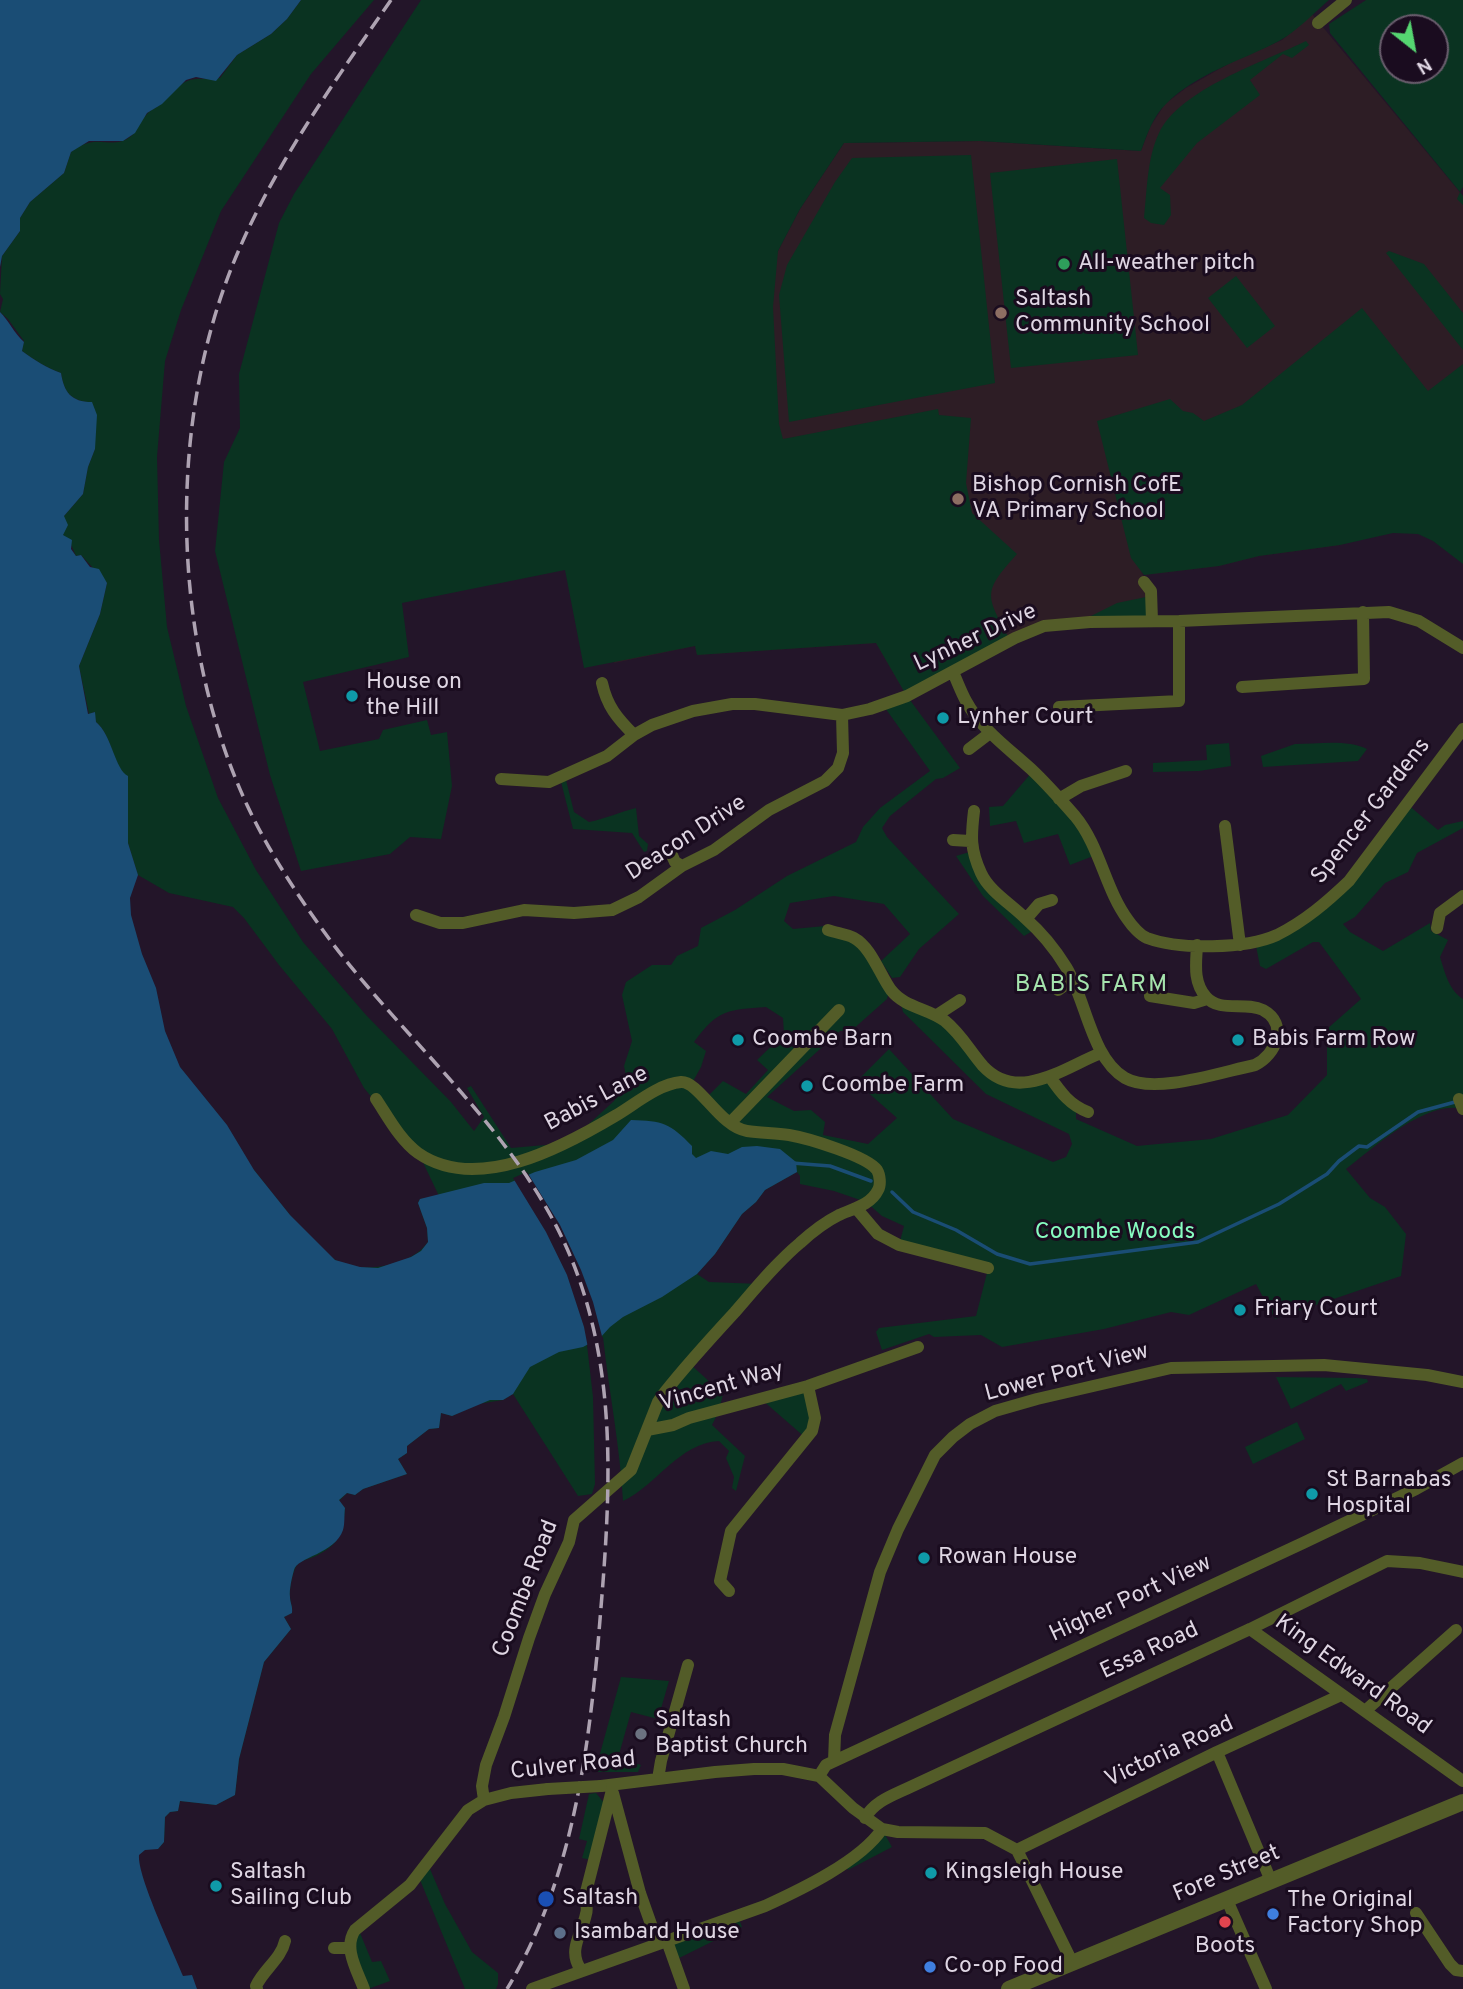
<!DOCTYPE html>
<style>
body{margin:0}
#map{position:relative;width:1463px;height:1989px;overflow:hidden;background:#231529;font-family:Overpass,sans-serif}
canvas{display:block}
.north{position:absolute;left:1379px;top:14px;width:70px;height:70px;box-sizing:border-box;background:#1a0c1f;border:2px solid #695d6d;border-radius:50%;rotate:149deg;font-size:19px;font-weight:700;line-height:28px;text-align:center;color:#dfd6e3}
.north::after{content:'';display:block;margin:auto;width:24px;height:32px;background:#55d671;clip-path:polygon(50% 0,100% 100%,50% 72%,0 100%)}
</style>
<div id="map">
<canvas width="1463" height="1989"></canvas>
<div class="north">N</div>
</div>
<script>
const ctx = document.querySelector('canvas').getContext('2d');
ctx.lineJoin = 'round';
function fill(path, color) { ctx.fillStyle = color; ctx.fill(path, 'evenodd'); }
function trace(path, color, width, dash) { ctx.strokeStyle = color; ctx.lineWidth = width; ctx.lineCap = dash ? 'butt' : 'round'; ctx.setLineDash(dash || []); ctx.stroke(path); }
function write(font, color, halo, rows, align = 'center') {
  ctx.font = font + ' Overpass,sans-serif'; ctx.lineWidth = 6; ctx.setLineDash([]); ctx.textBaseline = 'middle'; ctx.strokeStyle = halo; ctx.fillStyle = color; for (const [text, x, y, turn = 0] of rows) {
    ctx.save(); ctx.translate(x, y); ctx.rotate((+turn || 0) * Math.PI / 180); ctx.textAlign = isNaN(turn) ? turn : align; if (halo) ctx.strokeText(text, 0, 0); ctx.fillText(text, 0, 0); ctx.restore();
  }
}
fill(new Path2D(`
 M1312,14L1463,196V420L1359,539L1340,545L1259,556L1219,566L1144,575L1141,572L1151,587V596L1087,618L1043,622L905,693L876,643L697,655L695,646L614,663L778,251L800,209L844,143L980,141L1141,151L1150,127L1165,104L1186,88L1235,60L1282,40Z`), '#2d1d25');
fill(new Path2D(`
 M301,0H374L311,74L221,211L181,310L165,361L157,457L159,540L167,627L186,706L218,798L256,870L303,942L366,1015L451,1102L474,1131L484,1117L467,1088L471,1086L511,1148L568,1143L614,1101L627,1081L624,1066L632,1041L622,995L626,982L652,965H671L677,956L698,946L701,928L735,910L787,876L856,842L863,827L880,808L930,771L883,705L907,696L960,768L943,778L936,779L890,816L882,828L887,837L959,914L919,949L900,977L892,978L881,961L910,934L884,904L834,896L790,903L784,921L793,929L825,926L855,938L890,988L887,999L851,1031H840L767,1097L794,1111L811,1110L825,1122L823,1135L868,1144L897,1118L856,1082L889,1049L953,1119L1053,1162L1066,1157L1072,1144L1069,1134L986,1094L903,1012L900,1000L937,1015L1002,1080L1050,1077L1076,1108V1119L1137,1146L1211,1139L1288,1115L1327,1075V1029L1361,999L1319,942H1313L1266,969L1260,966L1255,941L1327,903L1407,804L1438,830L1445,825L1463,821V828L1417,853L1408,872L1385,883L1355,917L1343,924L1350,932L1383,951L1430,923L1431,931L1448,940L1440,957C1445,973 1449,990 1463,999V1109C1427,1099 1373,1148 1346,1169L1370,1198L1385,1207L1406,1234L1401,1276L1275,1319L1256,1284L1189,1315L1171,1312L1104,1329L1002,1347L981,1335L934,1337L929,1334L882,1350L876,1332L879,1328L976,1316L988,1269L899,1245L904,1226L882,1216L866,1202L834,1191L800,1184V1176L797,1172L765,1190L756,1202L742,1214L715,1254L697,1274L709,1282L760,1284L689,1363L723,1394L719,1411L712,1425L745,1456L736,1491L732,1488L734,1477L726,1458L729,1451L719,1441C679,1443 657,1485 623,1501C620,1446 609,1392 603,1337L587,1345L593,1397L595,1484L592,1494L578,1496L513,1394L503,1400L478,1404L452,1416L441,1413L439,1428L429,1429L407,1446V1453L398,1459L407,1474L363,1489L355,1495L347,1493L339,1501L345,1508C343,1533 340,1544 316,1556C310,1559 301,1560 297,1565C293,1570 289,1590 290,1597C290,1603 293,1606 292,1613L284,1617L291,1629L264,1662L239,1759L235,1795L216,1805L180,1801L178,1811L170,1812L165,1817L164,1842L158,1849L254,1170C275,1196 307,1240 334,1259C351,1270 374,1269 392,1264C407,1260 419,1254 428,1242L427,1228L418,1203L420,1199L439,1196L419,1154L364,1088L332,1029L279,965L244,918L233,907L169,893L138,875L128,843V777C114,770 112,735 96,722L94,712L89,714L79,666L100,614L107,583L81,555L76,556L69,540L63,535L64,516L83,494L88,467L95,449L87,402C69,399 64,391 61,373C47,368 34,360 22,351L24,341L8,319L0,312L3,299L0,294L2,256L20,231V218L30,202L64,173L71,152C96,132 109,149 127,139C138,133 138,123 147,114C151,109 159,107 164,101C189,75 186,80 220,78L237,55L271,34L287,19ZM766,1007L783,1018L784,1034L757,1060L768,1070L746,1094L723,1081L705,1099L691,1085L701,1067L706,1051L694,1042C718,1009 728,1010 766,1007Z
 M421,0H1329C1314,13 1297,31 1279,41C1243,60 1195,74 1166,104C1153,116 1147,135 1141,151L980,141L844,143L800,209L778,251L773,307L779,424L783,439L938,409L939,415L971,418L966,483L972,513L1017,554C983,592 985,594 1009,638L905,693L876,643L697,655L695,646L584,668L565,570L402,603L409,657L303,682L320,751L379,739L383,730L427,720L431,735L447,732L452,786L441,839L410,837L390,854L301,871L270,775L215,551L224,462L240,428L239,374L279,223L294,194Z
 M1366,0H1463V187L1460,192L1463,196V205L1457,199L1460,192L1330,33L1329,24ZM1393,28H1435V70H1393Z
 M1306,41L1309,45L1292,58L1283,54L1250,80L1260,95L1197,143L1160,188L1170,195L1171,215L1164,225L1151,223L1144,218C1147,191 1147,158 1159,133C1180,89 1264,62 1306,41Z
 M971,155L995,383L789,422L779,295L787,265L835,182L852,158Z
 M1117,159L1138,355L1011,368L990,173Z
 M1389,251L1424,264L1463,313V350L1386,253Z
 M1236,276L1275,326L1247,348L1208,298Z
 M1362,308L1428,391L1463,364V564L1433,541L1418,534L1393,533L1340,545L1259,556L1219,566L1144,575L1131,558L1097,421L1170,399L1183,411L1193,413L1204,421L1242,405Z
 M1151,596L1150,618H1087L1117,603Z
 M1229,743L1231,766L1199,771L1153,772V763L1207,760L1206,745Z
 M1295,744C1317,744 1347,739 1367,749L1358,761L1263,767L1261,756Z
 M1033,771L1059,799L1096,855L1070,865L1058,834L1024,843L1016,821L990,826L989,807L1003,806Z
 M565,776L574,812L589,822C605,819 619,812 636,808L639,836L648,844L647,851L644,852L632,833L573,829L560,778Z
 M973,851L982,876L1036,929L1024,936L983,896L956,856Z
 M1276,1377L1357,1378L1367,1379L1368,1382L1346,1391L1341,1384L1291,1409Z
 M808,1386L815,1418L807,1439L761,1399Z
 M1297,1422L1305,1439L1253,1464L1245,1447Z
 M621,1677L669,1681L658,1719L631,1712L618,1758L641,1765L638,1772H595Z
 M596,1793L606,1805L591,1860L582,1858L587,1841L579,1839L589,1794Z
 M882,1829L892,1847L848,1870L844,1863Z
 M427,1862L445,1904L472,1952L498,1973V1984L496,1989H465L418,1875Z
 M738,1916L742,1927L673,1961L667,1941Z
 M358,1928L372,1962L381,1961L390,1981L368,1989L351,1951Z`), '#0a3321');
fill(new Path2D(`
 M0,0H301L287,19L271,34L237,55L216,81L196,77L186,80L162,104L147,113L135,133L123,141H89L71,152L64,173L30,202L20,218V231L2,256L0,267Z
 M0,312C9,321 14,333 24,342L22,351C34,360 47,368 61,373C64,392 71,402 92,402L97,415L95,449L88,467L83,494L64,516L68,525L63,535L72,540L71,549L76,556L81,555L90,567L99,569L107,583L100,614L79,666L88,714L95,712L96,722C112,735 115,770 128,776V843L138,875L130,898L131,915L142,954L156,988L165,1031L180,1067L227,1125L254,1170L290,1215L335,1260L360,1267L378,1268L411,1257L421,1251L428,1242L427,1228L418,1203L420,1199L484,1183H509L535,1172L576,1160L613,1140L631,1120C663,1121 670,1123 692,1146V1154L696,1158L711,1151L728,1154L742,1147L757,1146L780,1149L796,1162L797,1172L765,1190L756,1202L742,1214L715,1254L697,1274L662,1297L623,1317L610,1327L600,1338L583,1347L559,1352L530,1367L513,1394L503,1400H490L452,1416L441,1413L439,1428L429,1429L407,1446V1453L398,1459L407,1474L363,1489L355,1495L347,1493L339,1500L345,1508C344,1515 345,1524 343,1530C335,1554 297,1557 294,1570C292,1577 289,1590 290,1597C290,1603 293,1606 292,1613L284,1617L291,1629L264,1662L239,1759L235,1795L216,1805L180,1801L178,1811L170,1812L165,1817L164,1842L158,1849L145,1850L139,1855C137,1876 173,1951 183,1976L192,1975L197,1989H0Z`), '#1a4d75');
fill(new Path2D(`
 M527,1172L560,1225L581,1270L593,1302L603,1340L588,1348L584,1327L567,1275L546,1232L513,1178Z`), '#231529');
trace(new Path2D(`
 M792,1163L830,1166L871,1181
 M892,1192L913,1212L956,1230L997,1254L1030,1264L1198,1242L1279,1204L1327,1174L1339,1161L1359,1146L1367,1147L1418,1112L1455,1102`), '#1a4d75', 3.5);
trace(new Path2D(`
 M1318,23L1346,0
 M1144,582L1151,591L1152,621
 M953,672C957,681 961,692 966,701C981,729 1008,748 1031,769C1047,784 1061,800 1075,816C1100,846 1105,889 1128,920C1132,926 1140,935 1147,938C1179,950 1246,949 1277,935C1305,921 1327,902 1349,881L1463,729
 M602,683C607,706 617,718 634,735
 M1242,687L1364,679L1363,612
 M1059,707L1179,701V621
 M969,749L990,733
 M501,779L549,782L607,756L634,735L652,725L693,711L732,704H755L842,715L870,709L907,696L1015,638L1044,626L1090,622L1179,621L1389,612L1419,621L1463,648
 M1059,799L1081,786L1126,771
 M974,811C971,836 970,849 981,873C989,891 1011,904 1025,918C1041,932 1055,949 1066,967C1086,999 1091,1058 1125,1078C1155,1095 1221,1072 1255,1065C1276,1055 1289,1024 1263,1010C1245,1001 1220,1013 1206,997C1193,982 1196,964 1197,945
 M1225,826L1240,945
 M953,840L970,841
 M671,853L675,862L682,866
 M416,915L440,923H463L524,910L574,913L612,910L639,897L682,866L714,850L769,810L825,781L838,768L843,753L842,715
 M1026,919L1039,904L1052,900
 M1437,928L1440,913L1463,896
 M828,930C836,933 847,934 854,938C871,947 880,975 891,990C905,1008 928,1008 945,1021C961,1034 970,1051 983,1066C1018,1104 1065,1067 1101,1053
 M1058,990L1072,980
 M1150,996L1194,1003L1207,999
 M937,1015L960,1000
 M1050,1077C1061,1093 1070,1105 1088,1112
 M376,1099C388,1117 400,1140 418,1153C477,1194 563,1147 615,1116C634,1105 658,1084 681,1082C699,1081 720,1127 747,1131C761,1133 775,1133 789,1135C807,1138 867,1156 877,1170C880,1175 881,1185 878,1190C871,1205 852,1209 839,1215C825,1222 812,1232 800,1243C776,1263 755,1289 735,1312C711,1338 687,1364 665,1392L658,1402L631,1470L574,1520L569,1542L545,1594L529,1638L504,1717L486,1765L482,1786L484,1800
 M1459,1099L1463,1109
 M730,1123L839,1010
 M856,1208L878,1234L899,1245L988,1268
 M647,1430L673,1425L689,1418L808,1386L918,1347
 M729,1591L720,1581L731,1531L812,1431L815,1418L808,1386
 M1250,1629L1463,1781
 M1365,1711L1456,1630
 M1217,1752L1271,1881
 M834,1761L835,1735L880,1572L898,1529L935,1455L953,1437L970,1424L995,1411L1037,1399L1171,1368L1324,1365L1427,1375L1463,1382
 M819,1776L826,1765L1303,1543L1416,1489L1463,1463
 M658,1779L661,1761L688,1665
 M601,1786L715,1772L754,1769H783L819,1776L853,1808L882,1829L898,1832L985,1833L1017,1850L1072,1962
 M613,1793L640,1893L658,1944
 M865,1818C874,1802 891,1796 906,1789L1250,1629L1387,1561L1420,1563L1463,1572
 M1017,1850L1217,1752L1341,1695
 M1227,1900L1266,1989
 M1416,1913L1450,1964L1456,1970L1463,1971
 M667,1941L684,1989
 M334,1948H350
 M581,1970C567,1950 582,1934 586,1914C588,1908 586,1902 585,1896L613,1786
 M257,1989L256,1986C264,1969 281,1959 285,1941
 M364,1989C357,1970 343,1948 355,1930L410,1885L468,1810L484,1800L511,1793L548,1789
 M532,1989L765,1906C800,1890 861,1861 882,1829`), '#535c28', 12);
trace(new Path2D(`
 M1009,1989L1463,1802`), '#535c28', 16);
trace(new Path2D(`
 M391,0C335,81 277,161 238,252C166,419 170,639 247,805C270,854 301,901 333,944C416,1053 531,1144 578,1276C621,1395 608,1521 598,1644C587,1764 570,1884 507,1989`), '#aea3b2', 3.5, [14, 7]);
trace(new Path2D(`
 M548,1789L601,1786`), '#535c28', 12);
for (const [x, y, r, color] of [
 [1064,264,7,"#2e9e5b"],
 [1001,313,7,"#8d6e63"],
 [958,499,7,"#8d6e63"],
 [352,696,7,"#0f9aa8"],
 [943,718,7,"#0f9aa8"],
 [738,1040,7,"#0f9aa8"],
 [1238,1040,7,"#0f9aa8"],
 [807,1086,7,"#0f9aa8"],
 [1240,1310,7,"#0f9aa8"],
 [1312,1494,7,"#0f9aa8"],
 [924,1558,7,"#0f9aa8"],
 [641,1734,7,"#6b7280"],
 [931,1873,7,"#0f9aa8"],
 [216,1886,7,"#0f9aa8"],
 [546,1899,9,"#1a4fb4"],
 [1273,1914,7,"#3f7fe0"],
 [1225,1922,7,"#e0444e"],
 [560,1933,7,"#5c6f8a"],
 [930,1967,7,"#3f7fe0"]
]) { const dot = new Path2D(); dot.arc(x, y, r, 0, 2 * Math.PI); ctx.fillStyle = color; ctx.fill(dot); trace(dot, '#1a0c1f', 2.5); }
write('23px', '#dfd6e3', '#1a0c1f', [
 ["All-weather pitch",1078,264],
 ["Saltash",1015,300],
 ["Community School",1015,326],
 ["Bishop Cornish CofE",972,486],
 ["VA Primary School",972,512],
 ["House on",366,683],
 ["the Hill",366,709],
 ["Lynher Court",957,718],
 ["Coombe Barn",752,1040],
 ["Babis Farm Row",1252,1040],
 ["Coombe Farm",821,1086],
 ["Friary Court",1254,1310],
 ["St Barnabas",1326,1481],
 ["Hospital",1326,1507],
 ["Rowan House",938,1558],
 ["Saltash",655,1721],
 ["Baptist Church",655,1747],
 ["Saltash",230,1873],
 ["Sailing Club",230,1899],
 ["Kingsleigh House",945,1873],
 ["Saltash",562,1899],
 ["The Original",1287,1901],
 ["Factory Shop",1287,1927],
 ["Isambard House",574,1933],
 ["Boots",1225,1947,"center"],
 ["Co-op Food",944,1967]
], 'left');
write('23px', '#dfd6e3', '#1a0c1f', [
 ["Lynher Drive",976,639,-25],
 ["Spencer Gardens",1372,812,-52],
 ["Deacon Drive",687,839,-33],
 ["Babis Lane",597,1100,-28],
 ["Lower Port View",1067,1374,-15],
 ["Vincent Way",722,1388,-16],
 ["Coombe Road",527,1589,-69],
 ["Higher Port View",1131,1600,-25],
 ["Essa Road",1150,1652,-25],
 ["King Edward Road",1352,1676,36],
 ["Victoria Road",1170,1753,-25],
 ["Culver Road",573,1767,-6],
 ["Fore Street",1227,1875,-23]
]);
write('23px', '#87fdc1', '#1a0c1f', [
 ["Coombe Woods",1115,1233]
]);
ctx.letterSpacing = '2px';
write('24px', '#a5e4ad', '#1a0c1f', [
 ["BABIS FARM",1092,986]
]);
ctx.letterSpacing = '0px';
</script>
